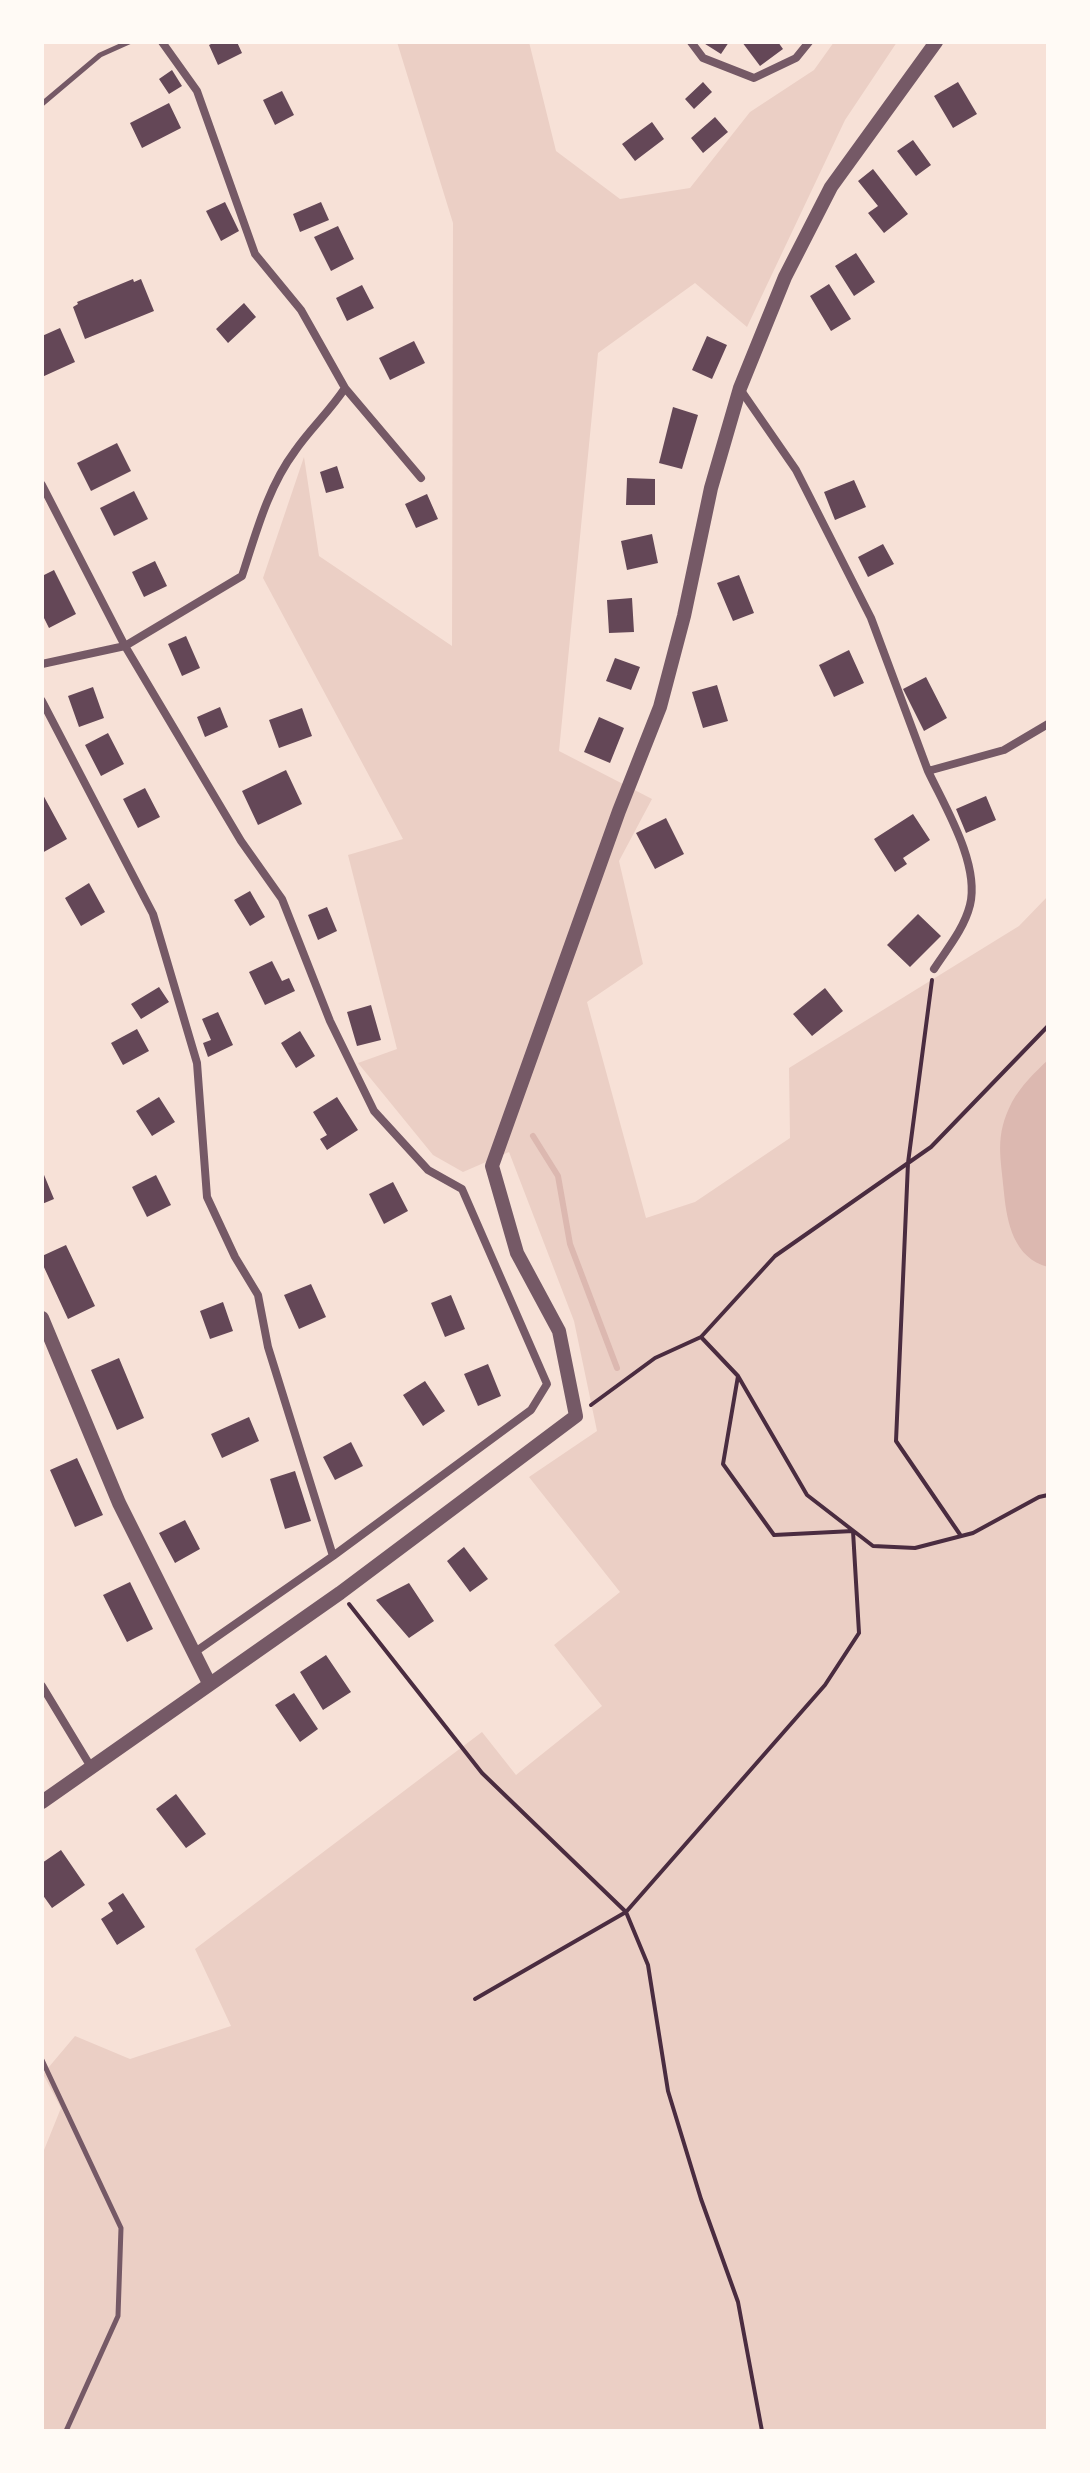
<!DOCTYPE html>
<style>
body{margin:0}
#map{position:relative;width:1090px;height:2473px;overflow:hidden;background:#f7e1d7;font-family:"Libre Baskerville",serif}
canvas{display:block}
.frame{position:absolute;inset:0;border:44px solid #fffaf5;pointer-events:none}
</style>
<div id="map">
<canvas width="1090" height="2473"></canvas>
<div class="frame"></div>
</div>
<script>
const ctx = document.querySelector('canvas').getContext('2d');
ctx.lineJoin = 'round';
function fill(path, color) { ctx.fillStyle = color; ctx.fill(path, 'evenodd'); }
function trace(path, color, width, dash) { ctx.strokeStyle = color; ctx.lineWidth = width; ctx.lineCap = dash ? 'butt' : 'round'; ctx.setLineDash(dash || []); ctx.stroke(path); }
fill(new Path2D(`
 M397,42H529L556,151L620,199L690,188L750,112L814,70L834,42H897L845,120L747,327L695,283L598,353L559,751L652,799L619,861L643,964L587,1002L646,1218L695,1202L790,1138L789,1068L1019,926L1048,896V2431H42V2155L61,2108L43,2074L75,2036L130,2059L231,2026L195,1949L482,1732L516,1775L602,1706L554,1645L620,1592L529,1477L597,1431L574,1321L509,1152L463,1172L433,1155L358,1063L397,1049L348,855L403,839L263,578L304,457L319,556L452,646L453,223Z`), '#ebcfc5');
fill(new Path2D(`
 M1048,1060V1267C1014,1258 1007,1223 1004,1193C1001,1157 994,1137 1012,1102C1021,1086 1035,1072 1048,1060Z`), '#dcb8b0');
trace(new Path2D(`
 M533,1136L558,1176L570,1244L617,1368`), '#dcb8b0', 6);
fill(new Path2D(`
 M215,42H237L242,53L218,65L209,45Z
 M702,42H729L721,54Z
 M742,42H778L783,49L760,66Z
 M172,70L182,86L169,94L159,79Z
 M703,82L712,92L694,109L685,99Z
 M958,82L977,114L953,128L934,96Z
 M282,91L294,115L275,125L263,100Z
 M169,103L181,128L142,148L130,123Z
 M715,117L728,132L703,153L691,138Z
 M652,122L664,139L635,161L622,144Z
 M913,140L931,165L916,176L897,151Z
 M873,169L908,214L884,233L868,213L878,206L858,181Z
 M225,202L239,231L221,241L206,211Z
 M321,202L329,220L300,232L293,214Z
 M338,226L354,259L331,271L314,237Z
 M856,253L875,282L854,296L835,266Z
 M133,279L134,282L141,279L154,311L85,339L73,307L78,304L77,302Z
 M829,284L851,319L831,331L810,296Z
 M362,285L374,308L347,321L336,298Z
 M244,303L256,317L228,343L216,329Z
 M60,328L75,362L42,377V336Z
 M707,336L727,345L712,379L692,370Z
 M414,341L425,363L390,380L379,358Z
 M673,407L698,415L682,469L659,463Z
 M117,443L131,471L91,491L77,463Z
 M337,466L344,488L326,493L320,472Z
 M627,478L655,479V505H626Z
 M854,480L866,507L835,520L824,492Z
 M134,491L148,519L114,536L100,508Z
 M427,494L438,519L416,528L405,504Z
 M652,534L658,563L627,570L621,541Z
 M883,544L894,564L868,577L858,557Z
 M155,561L167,586L144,597L132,572Z
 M54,570L76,614L49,628L42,614V576Z
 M739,575L754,613L733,621L717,583Z
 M632,598L634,632L609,633L607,600Z
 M186,636L200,668L182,676L168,644Z
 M849,650L864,683L834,697L819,665Z
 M615,658L640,667L631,690L606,681Z
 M926,677L947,718L924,731L903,689Z
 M717,685L728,721L703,728L692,692Z
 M93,687L104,718L79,727L68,696Z
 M220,707L228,727L205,737L197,717Z
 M302,708L312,736L279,748L269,720Z
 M599,717L624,728L610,763L584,752Z
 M108,733L124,764L101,776L85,745Z
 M286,770L302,804L258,825L242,791Z
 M145,788L160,817L138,828L123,799Z
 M42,793L67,839L42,853Z
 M986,796L996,820L966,833L956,809Z
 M913,814L930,840L903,858L907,864L895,872L874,839Z
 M666,818L684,854L655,869L636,833Z
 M89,883L105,912L81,926L65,898Z
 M250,891L265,917L250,926L234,900Z
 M327,907L337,931L318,940L308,915Z
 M918,914L941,936L910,967L887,945Z
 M272,961L282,981L289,978L295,991L265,1005L249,972Z
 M159,987L169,1002L141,1019L131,1004Z
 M825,988L843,1011L812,1036L793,1014Z
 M371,1005L381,1040L357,1046L347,1012Z
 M218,1012L233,1045L208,1057L203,1043L211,1040L202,1019Z
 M137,1029L149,1051L123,1065L111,1043Z
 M300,1031L315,1056L296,1068L281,1043Z
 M159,1097L175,1122L152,1136L136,1111Z
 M337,1097L358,1130L327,1150L320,1139L327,1135L313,1112Z
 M42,1170L54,1199L42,1204Z
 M156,1175L171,1205L147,1217L132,1187Z
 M393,1182L408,1211L384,1224L369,1194Z
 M66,1245L95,1306L68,1319L42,1263V1256Z
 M311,1284L326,1317L299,1329L284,1295Z
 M451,1295L465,1329L445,1337L431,1303Z
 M223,1302L233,1331L210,1339L200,1311Z
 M119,1358L144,1418L117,1430L91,1370Z
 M488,1364L501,1396L478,1406L464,1374Z
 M425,1381L445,1411L423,1426L403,1395Z
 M249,1417L259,1441L222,1458L211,1434Z
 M351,1442L363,1466L335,1480L323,1457Z
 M77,1458L103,1515L75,1527L50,1470Z
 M295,1471L311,1521L285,1529L270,1479Z
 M185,1520L200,1549L175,1563L159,1533Z
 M464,1547L488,1579L470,1592L447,1561Z
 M130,1582L153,1629L127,1642L103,1595Z
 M409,1583L434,1621L409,1638L376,1600Z
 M326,1655L351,1692L323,1710L300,1672Z
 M294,1693L318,1729L300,1742L275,1705Z
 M176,1794L206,1834L186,1848L156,1809Z
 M61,1850L85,1885L52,1908L42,1894V1863Z
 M123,1893L145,1927L117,1945L101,1919L113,1911L108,1903Z`), '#644757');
trace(new Path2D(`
 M932,980L908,1163L896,1441L961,1536
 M701,1337L775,1256L931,1147L1048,1026
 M591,1405L655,1358L701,1337L738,1376L807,1495L873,1546L915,1548L973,1533L1039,1497L1048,1495
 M349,1604L482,1773L626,1912L648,1965L668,2091L701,2199L738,2302L762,2431
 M475,1999L626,1912L825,1685L859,1633L853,1531L774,1535L723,1464L738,1376`), '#4a2c40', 4);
trace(new Path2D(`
 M42,104L100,55L129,42
 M42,2060L121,2228L118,2316L66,2431`), '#755966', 5);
trace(new Path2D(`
 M162,42L197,91L255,254L301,310L345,388L421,478
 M691,42L703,58L754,78L796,58L809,42
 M740,389L796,470L871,618L928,771L1004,750L1048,724
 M42,485L125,646L241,841L282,899L330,1021L374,1111L428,1170L462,1189L547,1384L531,1410L333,1556L195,1652
 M42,664L125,646L242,576C256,533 268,487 295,451C310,429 330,411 345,388
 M42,701L153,914L197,1063L207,1197L235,1257L258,1295L268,1347L333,1556
 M928,771C945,807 980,864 970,905C964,929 947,949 934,969
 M42,1686L91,1767`), '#755966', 8);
trace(new Path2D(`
 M42,1318L119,1503L209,1683
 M42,1802L340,1593L576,1416L559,1331L517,1253L492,1166L619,811L660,707L684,616L711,488L740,388L785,277L831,187L936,42`), '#755966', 14);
</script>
